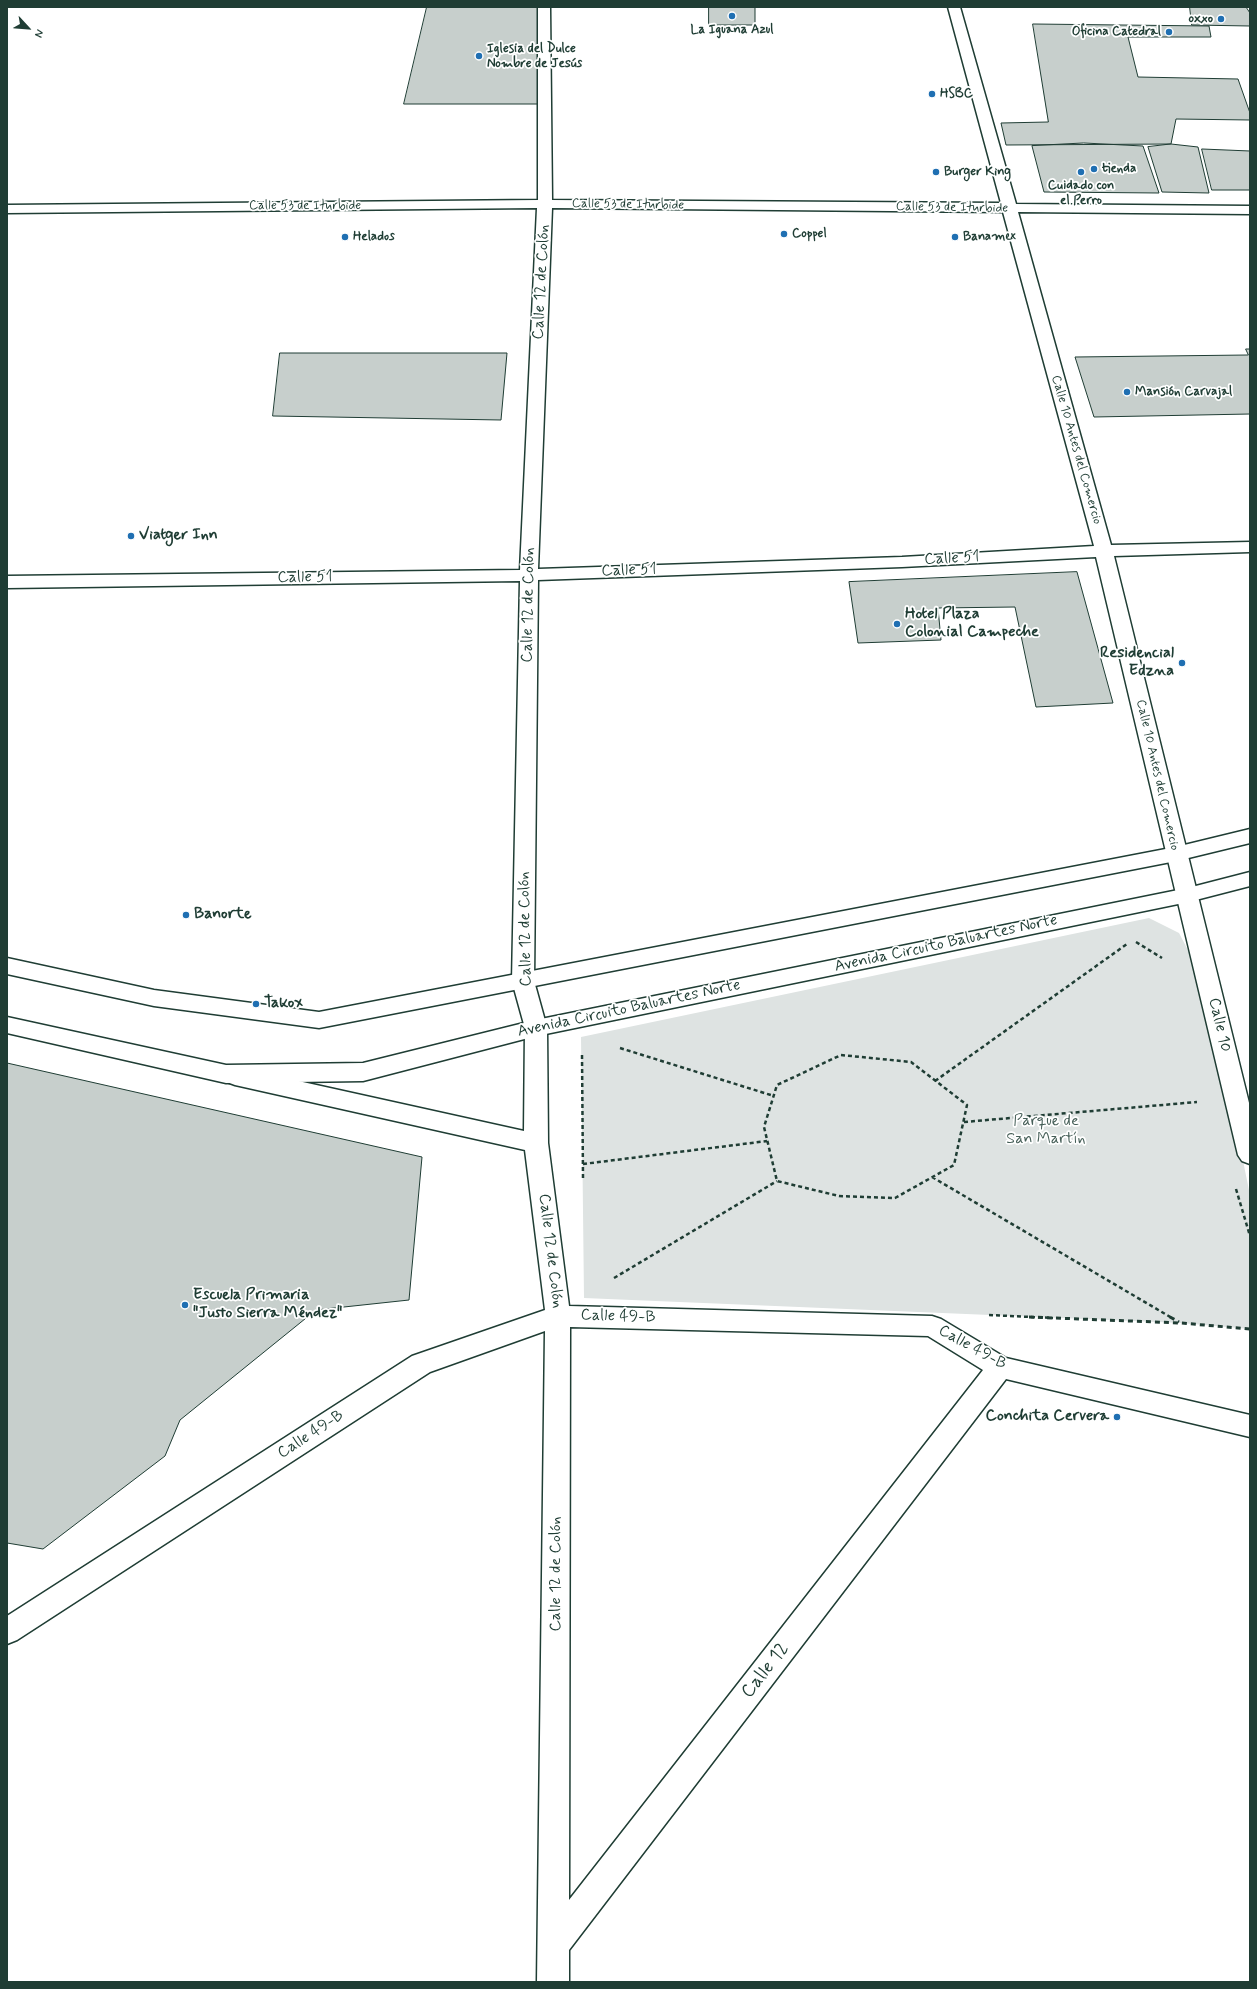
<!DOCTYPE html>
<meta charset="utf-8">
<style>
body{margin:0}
#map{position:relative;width:1257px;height:1989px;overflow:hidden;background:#fff;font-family:Mynerve,sans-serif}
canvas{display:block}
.frame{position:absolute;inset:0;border:8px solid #1f3d34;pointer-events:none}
.north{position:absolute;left:8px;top:8px;width:40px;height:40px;-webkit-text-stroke:3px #fff;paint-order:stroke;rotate:116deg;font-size:11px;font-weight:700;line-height:16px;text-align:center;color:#1f3d34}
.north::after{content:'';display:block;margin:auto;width:14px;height:18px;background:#1f3d34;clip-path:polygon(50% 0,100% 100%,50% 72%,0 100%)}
</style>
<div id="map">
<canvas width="1257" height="1989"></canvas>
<div class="frame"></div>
<div class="north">N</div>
</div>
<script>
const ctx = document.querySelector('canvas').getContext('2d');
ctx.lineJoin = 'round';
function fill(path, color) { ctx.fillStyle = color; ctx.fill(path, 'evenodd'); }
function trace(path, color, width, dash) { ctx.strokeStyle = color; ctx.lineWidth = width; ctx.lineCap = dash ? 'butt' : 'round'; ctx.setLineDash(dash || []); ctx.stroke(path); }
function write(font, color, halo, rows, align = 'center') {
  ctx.font = font + ' Mynerve,sans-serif'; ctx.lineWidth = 3.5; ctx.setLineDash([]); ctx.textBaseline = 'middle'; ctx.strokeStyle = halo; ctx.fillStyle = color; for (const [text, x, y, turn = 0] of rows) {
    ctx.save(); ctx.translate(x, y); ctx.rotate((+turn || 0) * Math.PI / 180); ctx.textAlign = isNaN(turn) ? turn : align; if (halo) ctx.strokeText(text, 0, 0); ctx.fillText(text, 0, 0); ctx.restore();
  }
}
fill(new Path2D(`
 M1149,918L1179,933L1189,952L1231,1102L1250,1195V1329L1181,1323L584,1298L581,1037Z`), '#dee3e2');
const building = new Path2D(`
 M427,7H542L544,104H404Z
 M709,7H755V25H709Z
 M1190,7H1246L1250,13V26L1192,25Z
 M1033,24L1209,26L1211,37H1128L1138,77L1238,79L1250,113V120L1176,119L1171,144L1006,145L1001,123L1048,122Z
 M1084,143L1143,146L1159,193L1044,192L1032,146Z
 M1171,144L1198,147L1209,193L1162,192L1148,147Z
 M1202,149L1250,151V190H1212Z
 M1246,349H1250V414L1094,417L1075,357L1248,355Z
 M280,353H507L501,420L273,416Z
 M1077,572L1113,703L1036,707L1015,607L938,608L941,640L858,643L849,582Z
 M7,1063L422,1157L409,1300L316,1310L180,1420L165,1456L43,1549L7,1543Z`);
fill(building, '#c7cfcc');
trace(building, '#1f3d34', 1);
const minor = new Path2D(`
 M538,7H550L552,200L1001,203L948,7H960L1016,204L1250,206V214L1018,212L1111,545L1250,542V552L1114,556L1250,1107V1164L1242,1161L1238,1155L1096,557L902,567L538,580L534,981L547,1028L548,1143L569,1306L932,1316L941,1319L1006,1358L1250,1415V1437L1006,1379L569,1950V1982H537L545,1331L430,1372L17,1640L7,1644V1616L412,1356L545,1310L525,1150L235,1085L227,1082L224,1076L227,1070L235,1067L524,1131L525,1028L512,981L520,581L7,588V576L520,570L537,208L7,213V205L538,200ZM552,208L1003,212L1094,546L902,557L538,569ZM570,1327L928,1336L983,1370L569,1900Z`);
const secondary = new Path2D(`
 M1250,829V843L1176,861L319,1028L154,1006L7,974V958L154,990L319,1012L1176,847Z
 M1250,872V886L1188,902L536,1036L363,1081L226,1083L7,1033V1017L226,1065L363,1063L536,1020L1188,888Z`);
trace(minor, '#1f3d34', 3);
trace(secondary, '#1f3d34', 3);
trace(new Path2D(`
 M1136,942L1162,958
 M620,1048L774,1096
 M582,1055L583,1178
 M841,1055L911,1062L967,1105L954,1165L895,1198L839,1196L777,1181L764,1127L777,1085Z
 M935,1081L1127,944
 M964,1122L1197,1102
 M583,1164L767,1141
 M932,1177L1172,1318
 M1236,1189L1250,1236
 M614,1278L777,1181
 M989,1315L1053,1318`), '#1f3d34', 2.5, [4, 3]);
trace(new Path2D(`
 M1029,1317L1181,1323L1250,1329
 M1170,1317L1179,1322`), '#1f3d34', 3, [5, 4]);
fill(minor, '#fff');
fill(secondary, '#fff');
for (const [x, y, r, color] of [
 [732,16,4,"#1f6fb2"],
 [1221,19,4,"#1f6fb2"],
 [1169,32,4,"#1f6fb2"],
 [479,56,4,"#1f6fb2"],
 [932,94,4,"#1f6fb2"],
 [1094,169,4,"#1f6fb2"],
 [936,172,4,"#1f6fb2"],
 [1081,172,4,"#1f6fb2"],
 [784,234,4,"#1f6fb2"],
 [345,237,4,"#1f6fb2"],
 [955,237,4,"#1f6fb2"],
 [1127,392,4,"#1f6fb2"],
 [131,536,4,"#1f6fb2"],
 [897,624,4,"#1f6fb2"],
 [1182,663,4,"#1f6fb2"],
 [186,915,4,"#1f6fb2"],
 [256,1004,4,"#1f6fb2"],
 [185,1305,4,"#1f6fb2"],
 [1117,1417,4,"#1f6fb2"]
]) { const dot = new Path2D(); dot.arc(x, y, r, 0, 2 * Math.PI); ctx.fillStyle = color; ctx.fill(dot); trace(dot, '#fff', 1.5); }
write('bold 13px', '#1f3d34', '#fff', [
 ["oxxo",1213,19,"right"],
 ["La Iguana Azul",732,30,"center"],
 ["Oficina Catedral",1161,32,"right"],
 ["Iglesia del Dulce",487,49],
 ["Nombre de Jesús",487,64],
 ["HSBC",940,94],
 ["tienda",1102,169],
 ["Burger King",944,172],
 ["Cuidado con",1081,186,"center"],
 ["el Perro",1081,201,"center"],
 ["Coppel",792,234],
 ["Helados",353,237],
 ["Banamex",963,237],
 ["Mansión Carvajal",1135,392]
], 'left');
write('13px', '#1f3d34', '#fff', [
 ["Calle 53 de Iturbide",628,205,1],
 ["Calle 53 de Iturbide",305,206],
 ["Calle 53 de Iturbide",952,208,1],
 ["Calle 10 Antes del Comercio",1076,450,74],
 ["Calle 10 Antes del Comercio",1157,775,77]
]);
write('16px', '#1f3d34', '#fff', [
 ["Calle 12 de Colón",542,282,-87],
 ["Calle 51",952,559,-3],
 ["Calle 51",629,571,-2],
 ["Calle 51",305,578,-1],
 ["Calle 12 de Colón",529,605,-89],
 ["Calle 12 de Colón",526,929,-91],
 ["Avenida Circuito Baluartes Norte",946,944,-12],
 ["Avenida Circuito Baluartes Norte",629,1009,-12],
 ["Calle 10",1219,1025,77],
 ["Calle 12 de Colón",550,1251,83],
 ["Calle 49-B",618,1317,2],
 ["Calle 49-B",972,1348,29],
 ["Calle 49-B",311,1435,-33],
 ["Calle 12 de Colón",557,1574,-90]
]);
write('bold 16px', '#1f3d34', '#fff', [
 ["Viatger Inn",139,536],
 ["Hotel Plaza",905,615],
 ["Colonial Campeche",905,633],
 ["Residencial",1174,654,"right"],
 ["Edzna",1174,672,"right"],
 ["Banorte",194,915],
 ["Takox",264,1004],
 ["Escuela Primaria",193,1296],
 ["\"Justo Sierra Méndez\"",193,1314],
 ["Conchita Cervera",1109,1417,"right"]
], 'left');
write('16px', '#455e57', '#fff', [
 ["Parque de",1046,1122],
 ["San Martín",1046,1140]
]);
write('19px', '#1f3d34', '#fff', [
 ["Calle 12",766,1671,-52]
]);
</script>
